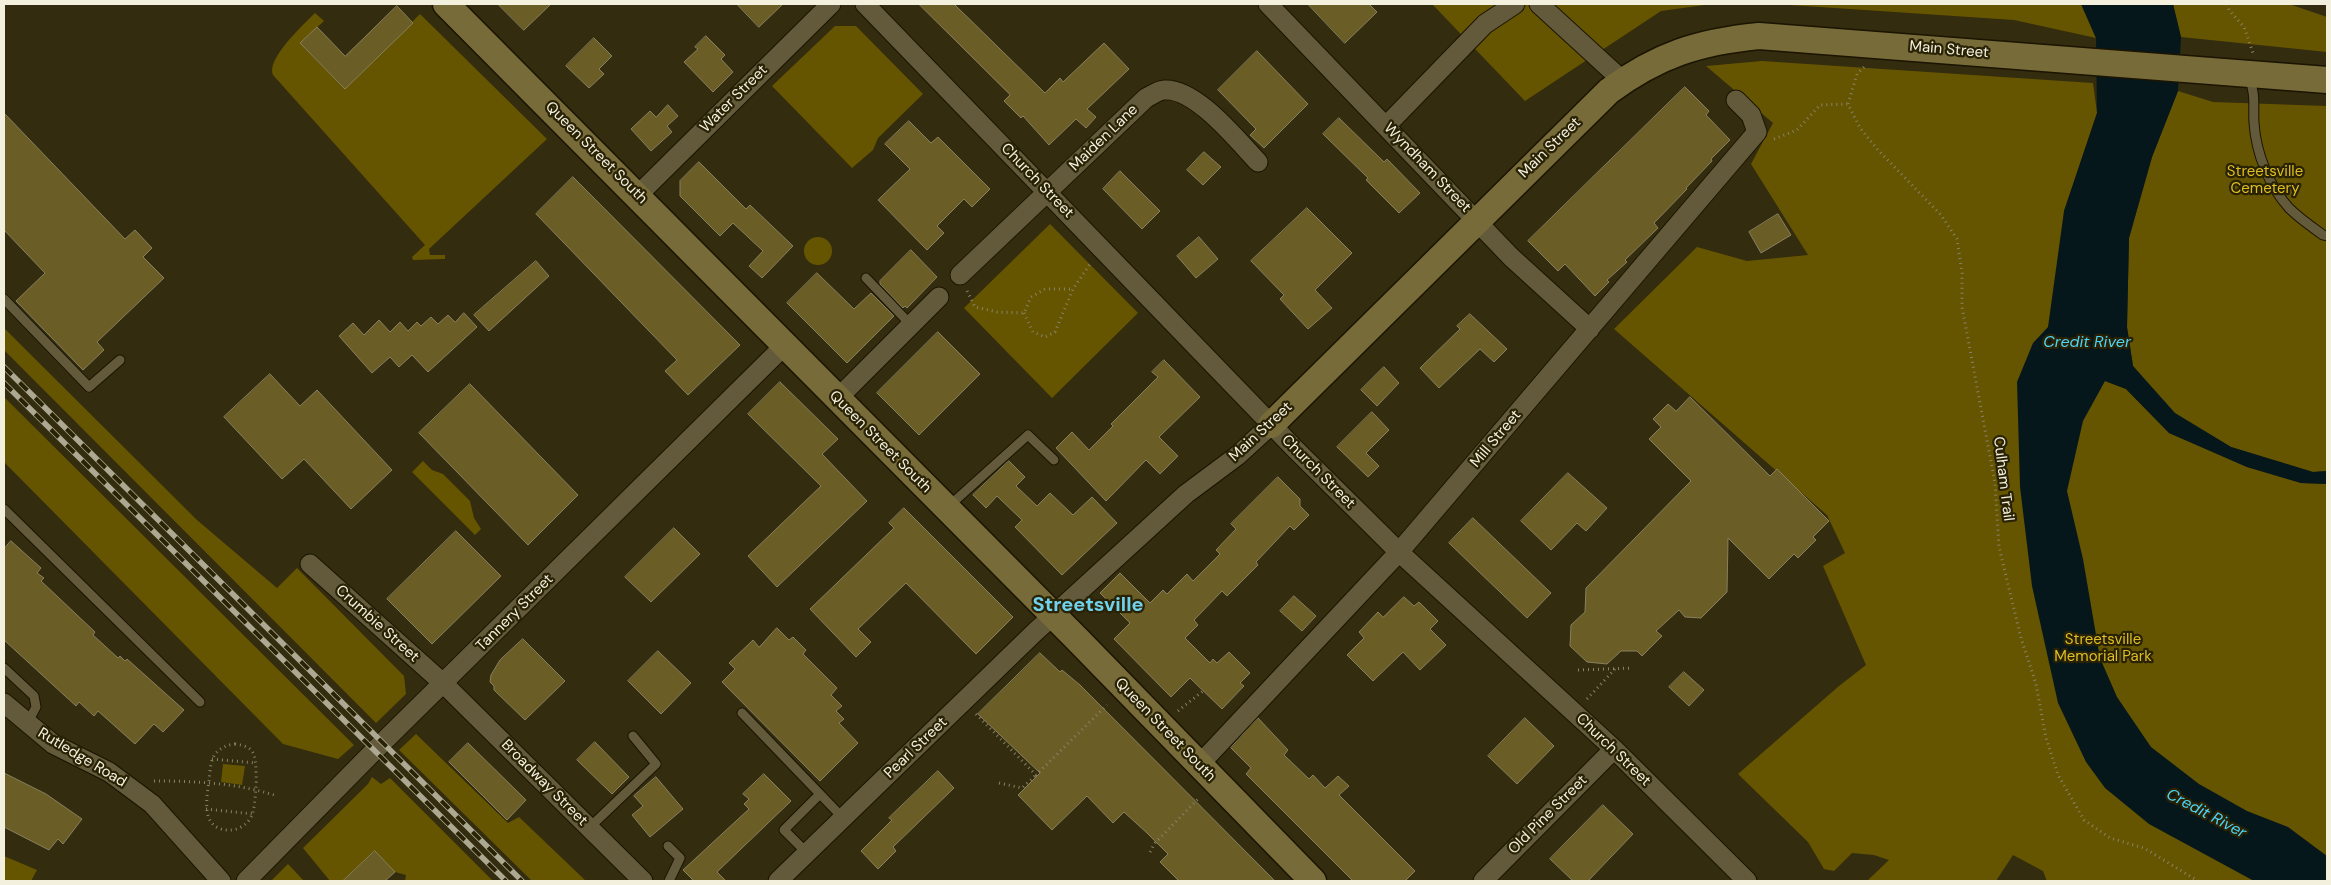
<!DOCTYPE html>
<style>
body{margin:0}
#map{position:relative;width:2331px;height:885px;overflow:hidden;background:#332c0e;font-family:"DM Sans",sans-serif}
canvas{display:block}
.frame{position:absolute;inset:0;border:5px solid #f4f0de;pointer-events:none}
</style>
<div id="map">
<canvas width="2331" height="885"></canvas>
<div class="frame"></div>
</div>
<script>
const ctx = document.querySelector('canvas').getContext('2d');
ctx.lineJoin = 'round';
function fill(path, color) { ctx.fillStyle = color; ctx.fill(path, 'evenodd'); }
function trace(path, color, width, dash) { ctx.strokeStyle = color; ctx.lineWidth = width; ctx.lineCap = dash ? 'butt' : 'round'; ctx.setLineDash(dash || []); ctx.stroke(path); }
function write(font, color, halo, rows, align = 'center') {
  ctx.font = font + ' "DM Sans",sans-serif'; ctx.lineWidth = 4.5; ctx.setLineDash([]); ctx.textBaseline = 'middle'; ctx.strokeStyle = halo; ctx.fillStyle = color; for (const [text, x, y, turn = 0] of rows) {
    ctx.save(); ctx.translate(x, y); ctx.rotate((+turn || 0) * Math.PI / 180); ctx.textAlign = isNaN(turn) ? turn : align; if (halo) ctx.strokeText(text, 0, 0); ctx.fillText(text, 0, 0); ctx.restore();
  }
}
fill(new Path2D(`
 M1432,4H1712L1661,11L1525,101Z
 M1775,4H2081L2096,38L2014,20Z
 M2173,4H2289L2327,17V52L2181,37Z
 M315,13L324,21L300,43L345,89L420,14L547,139L429,249L430,255H445V259L413,260L412,257L425,245L273,75C266,59 303,25 315,13Z
 M835,26H856L923,94L878,138L873,150L852,168L772,86Z
 M1762,61L2093,83L2097,113L2064,211L2105,381L2126,389L2169,433L2247,467L2301,483L2327,484V881H2047L2043,871L2013,855L1996,881H1867L1889,860L1874,855L1852,853L1834,871L1824,869L1808,842L1738,774L1839,686L1866,665L1823,566L1845,553L1827,515L1614,329L1697,247L1747,261L1808,255L1751,164L1773,123L1706,66Z
 M2178,91L2213,102L2327,106V471L2313,472L2231,447L2174,413L2133,366L2127,327L2129,238L2152,157Z
 M1050,224L1138,313L1052,398L964,308Z
 M804 251a14 14 0 1 1 28 0a14 14 0 1 1-28 0Z
 M4,328L197,520L277,588L297,568L404,676L406,694L376,723L4,350Z
 M4,397L354,745L338,759L283,744L4,462Z
 M423,461L432,470L443,474L470,501L474,518L481,529L475,535L412,472Z
 M416,734L508,823L519,817L586,881H532L399,750Z
 M223,764L245,766L242,785L221,782Z
 M372,777L381,784L390,778L493,881H405L406,875L395,872L375,851L343,881H330L303,848L368,784Z
 M4,856L37,870L31,881H4Z
 M288,864L304,881H271Z`), '#650');
fill(new Path2D(`
 M2081,4H2173L2181,37L2178,91L2152,157L2129,238L2127,327L2133,366L2175,413L2231,447L2313,472L2327,471V484L2301,483L2247,467L2169,433L2126,389L2105,381L2083,421L2067,491L2083,559L2100,658L2117,697L2151,747L2199,784L2247,811L2288,827L2327,856V881H2254L2149,824L2105,788L2086,762L2058,703L2032,586L2020,487L2017,382L2033,343L2048,327L2064,211L2097,113L2096,38Z`), '#06171c');
const building = new Path2D(`
 M498,4H551L524,30Z
 M737,4H783L759,27Z
 M919,4H954L1045,93L1060,78L1063,82L1104,43L1129,69L1087,109L1096,117L1086,128L1076,119L1049,145L1023,116L1021,118L1004,101L1010,95Z
 M1308,4H1369L1377,12L1345,43Z
 M397,6L413,23L345,89L300,43L317,27L345,56Z
 M706,36L725,55L721,59L733,72L713,92L684,62L698,49L695,47Z
 M594,38L612,56L599,69L604,74L589,88L566,66Z
 M1257,51L1308,104L1264,148L1250,135L1256,129L1218,90Z
 M1685,87L1709,111L1706,115L1730,140L1711,159L1712,161L1686,188L1687,189L1654,223L1658,228L1625,260L1627,262L1607,280L1609,282L1595,296L1565,264L1558,271L1528,241Z
 M668,105L678,116L667,126L672,132L651,151L631,129L650,111L656,117Z
 M4,113L125,239L135,230L152,248L143,257L164,278L97,342L104,350L83,370L16,301L45,273L4,230Z
 M1339,118L1384,162L1387,159L1420,193L1399,213L1366,180L1368,178L1323,134Z
 M909,121L931,143L938,137L990,189L972,207L964,199L937,226L944,233L927,250L878,200L910,169L885,144Z
 M1204,152L1221,167L1203,185L1187,170Z
 M699,162L746,209L750,205L793,246L762,278L749,266L763,251L733,223L720,236L680,196V181Z
 M1120,171L1160,211L1142,229L1103,189Z
 M573,177L740,345L688,395L665,371L677,360L536,214Z
 M1307,208L1352,253L1315,290L1332,308L1308,329L1280,299L1284,295L1251,261Z
 M1778,214L1791,235L1761,253L1749,232Z
 M1199,237L1218,259L1196,278L1177,256Z
 M911,250L937,277L907,308L905,306L903,308L880,284V281Z
 M536,261L549,276L489,331L474,315Z
 M817,273L854,309L871,293L894,316L847,363L787,303Z
 M464,313L477,327L428,372L412,355L399,367L390,357L372,373L339,336L353,323L364,335L379,320L390,332L400,322L408,331L417,322L421,326L431,317L438,324L448,315L455,322Z
 M1470,314L1507,349L1494,362L1480,349L1439,388L1420,368L1460,329L1457,326Z
 M938,332L980,374L919,435L877,393Z
 M1164,360L1200,397L1159,437L1178,456L1160,474L1146,460L1106,501L1056,448L1072,432L1089,450L1113,426L1111,424L1158,377L1152,372Z
 M1384,367L1399,383L1377,406L1361,390Z
 M270,374L300,406L317,390L392,470L351,509L304,459L282,479L224,417Z
 M780,382L838,439L822,454L867,501L777,587L748,556L821,486L748,414Z
 M470,384L578,495L528,545L419,433Z
 M1690,397L1770,476L1777,469L1829,521L1813,537L1816,540L1798,558L1794,554L1769,579L1728,538L1727,592L1701,618L1685,617L1679,610L1656,631L1662,636L1642,656L1637,651H1621L1607,664L1587,662L1570,646L1571,625L1585,612L1586,588L1691,481L1649,439L1661,427L1653,419L1668,404L1676,411Z
 M1372,412L1389,430L1366,453L1379,466L1368,477L1337,447Z
 M1009,461L1025,477L1016,486L1037,506L1050,493L1073,515L1092,497L1117,523L1062,575L1015,527L1022,520L997,496L986,508L973,495Z
 M1568,473L1607,508L1586,531L1577,523L1551,550L1521,521Z
 M1278,477L1300,499V506L1309,515L1294,530L1290,526L1256,562L1258,565L1227,596L1222,591L1194,620L1198,625L1185,638L1210,663L1213,659L1217,663L1229,652L1250,673L1240,683L1244,686L1222,709L1190,678L1171,697L1114,639L1130,623L1100,593L1120,573L1150,603L1163,590L1167,594L1187,574L1193,581L1220,554L1216,550L1236,529L1231,524Z
 M904,508L1013,617L976,654L906,583L858,629L871,642L856,657L810,609L894,528L889,523Z
 M1473,518L1551,593L1527,618L1449,543Z
 M674,528L700,554L651,602L625,577Z
 M456,531L501,576L432,644L387,599Z
 M11,541L41,568L37,573L44,578L41,581L95,632L93,635L118,658L120,656L125,661L127,659L184,710L163,732L154,724L135,744L98,711L94,716L79,702L76,706L4,640V549Z
 M1294,596L1316,616L1302,631L1280,611Z
 M1404,597L1414,606L1419,602L1438,621L1430,629L1446,645L1420,670L1403,652L1373,681L1347,655L1364,638L1359,632L1378,612L1383,617Z
 M777,628L789,640L793,637L806,650L803,654L837,688L831,695L842,706L836,711L844,719L839,723L858,743L820,781L722,682L735,669L729,663L753,640L759,647Z
 M523,639L565,681L525,720L494,690V686L490,682L491,675L500,660Z
 M658,651L691,683L661,714L628,681Z
 M1040,653L1060,672L1062,670L1080,685L1275,881H1179L1160,862L1168,854L1147,833L1124,812L1113,823L1087,796L1052,830L1018,795L1040,773L978,714Z
 M1684,672L1704,690L1689,706L1669,687Z
 M1258,718L1288,750L1284,755L1309,779L1313,775L1325,788L1338,776L1349,786L1339,795L1415,871L1405,881H1353L1246,774L1251,768L1231,748Z
 M1525,718L1554,746L1517,784L1488,756Z
 M595,742L629,777L612,794L577,760Z
 M468,743L526,800L507,820L449,762Z
 M938,771L954,788L893,847L896,851L878,869L861,851L892,820L889,818Z
 M4,773L46,794L82,819L63,844L58,839L49,850L4,827Z
 M764,774L791,801L717,872L726,881H694L683,870L749,809L744,804L749,799L743,794Z
 M656,777L683,809L650,837L632,815L643,806L634,796Z
 M1603,805L1633,834L1588,881H1573L1550,859Z
 M375,851L395,872L385,881H343Z`);
fill(building, '#6a5d25');
trace(building, '#888060', 1);
const lane = new Path2D(`
 M2249,77C2256,95 2253,105 2254,123C2256,153 2269,186 2289,208C2299,218 2312,227 2323,235L2327,236
 M866,278L911,325
 M4,299L89,387L120,360
 M949,506L1028,435L1054,460
 M4,509L200,702
 M4,668L34,696L36,707L27,724
 M742,713L843,818
 M589,828L656,764L633,736
 M668,846L680,858L669,881
 M807,853L784,830L820,794`);
const street = new Path2D(`
 M865,4L1295,449L1399,552L1614,749L1747,881
 M1268,4L1511,257L1590,329
 M1539,4L1623,81
 M1386,126L1485,24L1515,4
 M638,195L831,4
 M960,275L1146,98C1152,95 1159,90 1164,90C1195,87 1238,141 1258,162
 M837,399L939,297
 M310,564L444,684L643,881
 M4,703L53,744L109,772L152,804L221,881
 M1199,765L1399,552L1757,132L1751,115L1736,100
 M246,881L374,751L785,345
 M778,881L1035,632L1186,494L1237,456L1271,425
 M1483,881L1614,749`);
const secondary = new Path2D(`
 M446,4L1076,638L1313,881
 M1271,425L1609,91C1658,55 1698,42 1759,36L2327,80`);
trace(lane, '#1b1400', 11);
trace(street, '#1b1400', 21);
trace(secondary, '#1b1400', 29);
trace(new Path2D(`
 M2227,4L2229,10L2244,27L2253,53
 M1864,67L1857,74L1848,104L1860,128L1878,150L1941,215L1957,239L1962,273V307L1995,483L1999,547L2021,638L2036,684L2046,738L2058,775L2084,820L2110,838L2144,848L2198,881
 M1774,139L1797,130L1820,105L1848,104
 M967,291L975,307L997,312L1024,313L1031,297L1045,289H1073
 M1024,313L1033,332L1045,337L1055,332L1073,289L1090,264
 M1578,670L1633,668
 M1587,699L1615,669
 M1178,711L1203,691
 M976,714L1036,775L1107,705
 M235,744C241,745 248,746 252,751C259,760 256,805 252,815C248,825 237,831 227,830C200,828 207,798 209,780C210,773 210,764 213,758C217,749 226,745 235,744Z
 M212,759L256,763
 M154,781C195,781 238,783 277,796
 M999,783L1022,788L1036,775
 M206,809L253,814
 M1150,852L1155,843L1200,797`), '#888269', 3, [1, 4]);
trace(lane, '#625a3b', 9);
trace(street, '#625a3b', 19);
trace(secondary, '#776b39', 26);
const rail = new Path2D(`
 M4,367L522,881
 M4,383L506,881`);
trace(rail, '#ada892', 5.5);
trace(rail, '#292204', 4, [11]);
write('15px', '#f4f0de', '#292204', [
 ["Main Street",1949,50,5],
 ["Water Street",734,99,-45],
 ["Maiden Lane",1104,138,-44],
 ["Main Street",1550,148,-44],
 ["Queen Street South",596,153,45],
 ["Wyndham Street",1427,168,46],
 ["Church Street",1037,181,46],
 ["Main Street",1261,432,-43],
 ["Mill Street",1496,439,-50],
 ["Queen Street South",880,442,45],
 ["Church Street",1318,472,45],
 ["Culham Trail",2003,479,83],
 ["Tannery Street",515,613,-45],
 ["Crumbie Street",377,624,42],
 ["Queen Street South",1165,730,46],
 ["Pearl Street",916,748,-44],
 ["Church Street",1613,750,44],
 ["Rutledge Road",82,758,31],
 ["Broadway Street",544,783,45],
 ["Old Pine Street",1548,815,-45]
]);
write('15px', '#debe24', '#292204', [
 ["Streetsville",2265,172],
 ["Cemetery",2265,189],
 ["Streetsville",2103,640],
 ["Memorial Park",2103,657]
]);
write('italic 16px', '#4bd4f9', '#292204', [
 ["Credit River",2087,343],
 ["Credit River",2206,814,28]
]);
write('bold 20px', '#70d1ee', '#292204', [
 ["Streetsville",1088,606]
]);
</script>
